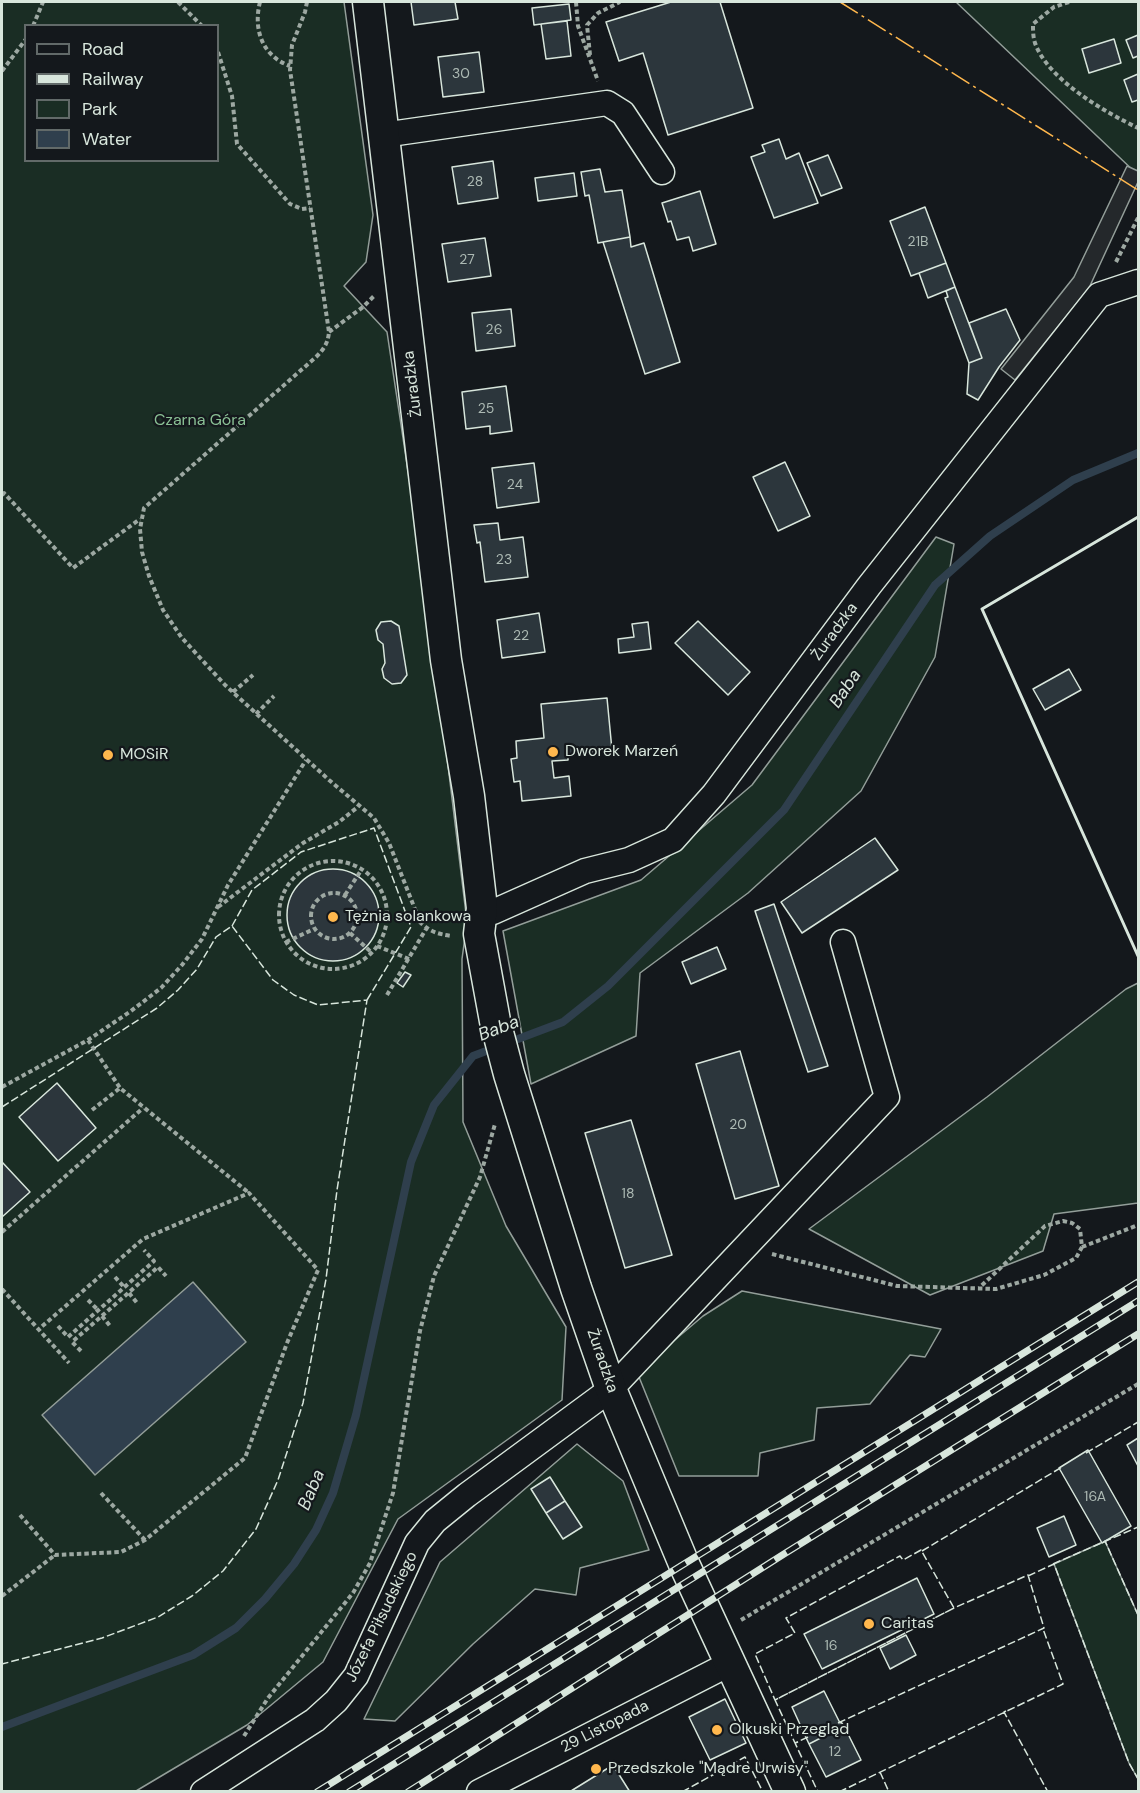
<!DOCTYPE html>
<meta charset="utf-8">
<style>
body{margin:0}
#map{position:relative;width:1140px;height:1793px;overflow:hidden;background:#14181c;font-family:"DM Sans",sans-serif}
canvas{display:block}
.frame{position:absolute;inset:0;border:3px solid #d8e6dc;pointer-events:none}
.legend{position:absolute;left:24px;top:24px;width:195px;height:138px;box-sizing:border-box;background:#14181c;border:2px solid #626a69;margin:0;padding:8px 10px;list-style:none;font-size:18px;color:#d8e6dc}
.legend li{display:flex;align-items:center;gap:12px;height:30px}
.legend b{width:30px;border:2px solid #626a69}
</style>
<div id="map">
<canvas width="1140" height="1793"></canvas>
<div class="frame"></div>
<ul class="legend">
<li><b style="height:8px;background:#14181c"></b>Road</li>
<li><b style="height:8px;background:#d8e6dc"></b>Railway</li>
<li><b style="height:16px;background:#1a2d24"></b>Park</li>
<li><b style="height:16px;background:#2f3f4d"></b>Water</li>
</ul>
</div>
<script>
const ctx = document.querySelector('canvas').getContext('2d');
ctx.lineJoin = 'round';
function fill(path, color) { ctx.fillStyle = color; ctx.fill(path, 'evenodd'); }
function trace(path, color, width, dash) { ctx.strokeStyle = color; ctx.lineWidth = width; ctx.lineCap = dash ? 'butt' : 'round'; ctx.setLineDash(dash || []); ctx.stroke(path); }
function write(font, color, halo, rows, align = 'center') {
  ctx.font = font + ' "DM Sans",sans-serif'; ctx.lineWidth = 4.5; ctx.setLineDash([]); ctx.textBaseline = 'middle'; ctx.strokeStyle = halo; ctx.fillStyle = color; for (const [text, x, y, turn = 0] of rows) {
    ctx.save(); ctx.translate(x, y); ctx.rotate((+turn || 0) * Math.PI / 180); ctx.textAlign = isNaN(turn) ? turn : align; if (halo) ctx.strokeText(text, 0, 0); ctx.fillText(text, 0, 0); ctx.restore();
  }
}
const green = new Path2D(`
 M2,2H344L373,215L366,262L344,286L387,332L430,617L467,922L462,959L463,1122L506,1226L566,1327L562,1400L398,1519L323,1662L247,1725L136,1791H2ZM26,26H218V160H26Z
 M956,2H1138V175Z
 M936,537L954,544L935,657L861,791L748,893L640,973L636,1036L531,1084L503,931L641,880L752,785Z
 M1138,983V1203L1054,1214L1043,1251L930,1295L809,1229L987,1097L1126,989Z
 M742,1291L941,1329L925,1357L910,1355L870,1404L817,1408L814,1440L760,1453L758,1476H679L637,1372L703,1316Z
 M577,1444L623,1481L649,1550L580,1568L576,1595L535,1589L473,1644L395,1721L364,1719L440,1562Z
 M1105,1541L1138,1615V1779L1129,1763L1054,1564Z`);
fill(green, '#1a2d24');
trace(green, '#939e99', 1.5);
const parking = new Path2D(`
 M1127,166L1138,171V182L1089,288L1015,380L1001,369L1074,277Z`);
fill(parking, '#24282b');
trace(parking, '#939e99', 1.5);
const water = new Path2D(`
 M193,1282L246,1342L95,1475L42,1415Z`);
fill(water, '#2f3f4d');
trace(water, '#939e99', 1.5);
trace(new Path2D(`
 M2,1727L193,1655L236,1628L265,1599L294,1564L316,1530L333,1493L356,1415L411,1162L434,1105L473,1056L563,1022L608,986L784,810L935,585L990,536L1073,480L1138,453`), '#2f3f4d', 8);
const building = new Path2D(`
 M411,2H455L458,19L414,25Z
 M671,2H720L753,108L668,135L643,53L619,61L606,22Z
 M569,4L571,20L534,25L532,8Z
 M567,21L571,56L546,59L541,24Z
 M1138,35V56L1133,58L1126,40Z
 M1114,39L1121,63L1089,73L1082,49Z
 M479,52L484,92L443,97L438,57Z
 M1138,74V100L1132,102L1124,80Z
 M779,139L786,159L799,153L818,203L774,218L751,157L765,152L762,145Z
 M828,155L842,188L821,196L807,163Z
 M493,161L498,198L458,204L452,167Z
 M600,169L605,192L622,190L630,237L598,243L589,195L585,196L581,172Z
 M574,173L577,196L538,201L535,178Z
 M700,191L716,244L693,251L689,237L677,240L671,221L668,222L662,203Z
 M925,207L946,263L911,276L890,221Z
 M630,237L631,247L644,243L680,362L645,374L603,242Z
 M485,238L491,276L448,282L442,244Z
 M946,263L955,287L928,298L919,273Z
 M955,287L982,358L969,363L945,298L948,297L946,291Z
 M511,309L515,346L476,351L472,313Z
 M1006,309L1020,340L999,367L978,400L967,394L969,363L982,358L969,323Z
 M506,386L512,431L490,434V426L466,429L462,392Z
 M785,462L810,516L778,531L753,477Z
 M534,463L539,502L497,508L492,468Z
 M498,523L500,540L523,537L528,577L485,582L480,542L477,543L474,525Z
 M539,613L545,652L502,658L497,620Z
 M391,621L399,626L407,675L401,683L392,684L384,678L382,669L385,663L383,644L378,640L376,630L381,622Z
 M698,621L750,672L728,695L675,643Z
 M648,622L651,649L619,653L618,639L634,637L632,624Z
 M1069,669L1081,690L1045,710L1033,689Z
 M607,698L612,750L568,754V760L552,761L554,778L569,776L571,796L522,801L520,781L514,782L511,759L517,758L516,741L544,738L541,704Z
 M875,838L898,870L802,933L781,902Z
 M287 915a46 46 0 1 1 92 0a46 46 0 1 1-92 0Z
 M774,904L828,1066L808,1072L755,911Z
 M717,947L726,969L691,984L682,962Z
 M405,972L411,975L403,987L397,983Z
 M740,1051L779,1186L735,1199L696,1064Z
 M57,1083L96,1128L58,1161L19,1117Z
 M631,1120L672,1255L625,1268L585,1133Z
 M2,1162L30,1192L2,1217Z
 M1138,1438V1466L1127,1445Z
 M1088,1450L1131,1526L1102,1543L1059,1468Z
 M550,1477L565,1501L546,1513L531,1489Z
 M565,1501L582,1527L563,1539L546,1513Z
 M1064,1516L1076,1545L1049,1557L1037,1528Z
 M917,1578L934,1614L822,1669L804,1634Z
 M906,1635L916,1655L890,1669L880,1648Z
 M824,1691L840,1723L841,1722L844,1726L809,1744L792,1707Z
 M725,1699L746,1743L710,1760L689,1717Z
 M844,1726L861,1760L826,1777L809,1744Z
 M613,1765L630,1792H572L571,1791Z`);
fill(building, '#2c363c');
trace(building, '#d8e6dc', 1.5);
const minor = new Path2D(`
 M383,135L607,103L623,113L662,172
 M482,908L493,912L585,871L629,860L673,840L714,794L869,586L1099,295L1138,282
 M203,1792L315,1720L336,1701L356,1676L417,1543L435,1521L467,1495L611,1389L887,1097L843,942
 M479,1792L731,1663`);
const tertiary = new Path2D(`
 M368,2L446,660L469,796L482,908L479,934L495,1021L509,1074L576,1288L611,1389L684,1564L790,1792`);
trace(minor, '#d8e6dc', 27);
trace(tertiary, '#d8e6dc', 33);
trace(new Path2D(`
 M178,2L202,26
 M260,2C253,29 262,56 290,66
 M307,2L305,12L292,45L290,70L329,332C328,343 324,349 316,357L144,508L140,529L142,552L149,576L163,610L182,638L225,685L329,780L374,818L389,843L420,922C430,932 438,934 452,936
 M576,2L578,26L598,81
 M1069,2L1054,7L1033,24C1033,30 1033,37 1035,43C1048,80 1105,112 1138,128
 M33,26L43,2
 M218,52L232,96L237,144L290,204L302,209L310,208
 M590,55L587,25L598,13L620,2
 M2,71L26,39
 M1116,262L1138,218
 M329,332L363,307L375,295
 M2,495L4,493L73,568L140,519
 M233,692L253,675
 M256,714L274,696
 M279 915a54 54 0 1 1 108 0a54 54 0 1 1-108 0Z
 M311 916a23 23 0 1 1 46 0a23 23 0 1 1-46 0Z
 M345,895L362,869
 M218,907L303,843L339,822L359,806
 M350,933L371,952
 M286,942L314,929
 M377,946L409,959
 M387,995L426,929
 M88,1040L120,1088
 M2,1087L88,1040L131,1011L161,988L182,965L202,939L228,885L306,760
 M92,1110L120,1088L249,1193
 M2,1232L143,1108
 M1082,1247L1138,1225
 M772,1254L897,1286L996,1289L1044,1275L1076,1258L1082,1247L1080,1229L1072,1223L1063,1221L1045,1226L979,1288
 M115,1277L124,1287
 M2,1289L69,1363
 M129,1293L137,1303
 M88,1300L98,1310
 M102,1316L110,1326
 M58,1326L68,1337L154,1261L144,1250
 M81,1351L72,1342L158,1267L166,1276
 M101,1493L145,1540
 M20,1515L55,1555L121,1552L145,1540L245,1458L287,1343L318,1270L249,1193L143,1239L39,1329
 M2,1596L55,1555
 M741,1620L1138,1384
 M244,1736L268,1698L353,1593L370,1563L393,1493L420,1331L434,1276L480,1177L495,1124`), '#9da8a2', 4, [4.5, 3]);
trace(minor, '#14181c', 24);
trace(tertiary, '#14181c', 30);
const rail = new Path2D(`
 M317,1792L1138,1282
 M349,1792L1138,1301
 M408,1792L784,1554L1138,1334`);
trace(rail, '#d8e6dc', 7);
trace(rail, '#14181c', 4.5, [14]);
trace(new Path2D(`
 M232,926L252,890L301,852L374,828L411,927L367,1000
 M2,1107L157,1008L178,990L197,969L216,937L232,926L273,980L294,995L318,1005L367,1000L337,1190L326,1279L303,1403L278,1480L256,1529L223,1571L192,1596L158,1617L102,1638L2,1664
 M1086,1453L1138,1422
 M1108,1540L1105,1541L1138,1615
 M922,1551L1062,1467
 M1053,1564L1138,1527
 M1028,1576L1054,1564L1129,1763L1138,1779
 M1006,1711L1004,1712L1048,1792
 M838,1723L1044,1628L1028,1575L954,1608L775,1700L755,1654L795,1633L786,1618L900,1556L903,1560L921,1550L954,1608
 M808,1737L795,1743L775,1700L954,1608
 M798,1742L795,1743L818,1792
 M880,1772L889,1792
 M682,1792L745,1757L763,1792
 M839,1792L1063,1684L1043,1629`), '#d8e6dc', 1.5, [8, 3]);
trace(new Path2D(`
 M1138,517L982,609L1138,956`), '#d8e6dc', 3);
trace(new Path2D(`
 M840,2L1138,190`), '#ffb74d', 1.5, [21, 4.5, 3, 4.5]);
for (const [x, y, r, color] of [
 [553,752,6,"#ffb74d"],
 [108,755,6,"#ffb74d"],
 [333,917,6,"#ffb74d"],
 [869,1624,6,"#ffb74d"],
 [717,1730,6,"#ffb74d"],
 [596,1769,6,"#ffb74d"]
]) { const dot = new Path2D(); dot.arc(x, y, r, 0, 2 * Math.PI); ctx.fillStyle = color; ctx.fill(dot); trace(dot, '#14181c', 2); }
write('14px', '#adbab4', null, [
 ["30",461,74],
 ["28",475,182],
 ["21B",918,242],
 ["27",467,260],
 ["26",494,330],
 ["25",486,409],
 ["24",515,485],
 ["23",504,560],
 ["22",521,636],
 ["20",738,1125],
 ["18",628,1194],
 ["16A",1095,1497],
 ["16",831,1646],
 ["12",835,1752]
]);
write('16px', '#d8e6dc', '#14181c', [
 ["Żuradzka",413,384,-97],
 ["Żuradzka",835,632,-54],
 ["Żuradzka",602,1361,71],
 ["Józefa Piłsudskiego",382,1617,-64],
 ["29 Listopada",605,1727,-27]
]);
write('16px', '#8ac095', '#14181c', [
 ["Czarna Góra",200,421]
]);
write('16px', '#d8e6dc', '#14181c', [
 ["Dworek Marzeń",565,752],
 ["MOSiR",120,755],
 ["Tężnia solankowa",345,917],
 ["Caritas",881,1624],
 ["Olkuski Przegląd",729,1730],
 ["Przedszkole \"Mądre Urwisy\"",608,1769]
], 'left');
write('italic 18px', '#d8e6dc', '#14181c', [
 ["Baba",846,689,-56],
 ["Baba",499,1029,-21],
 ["Baba",312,1490,-67]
]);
</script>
